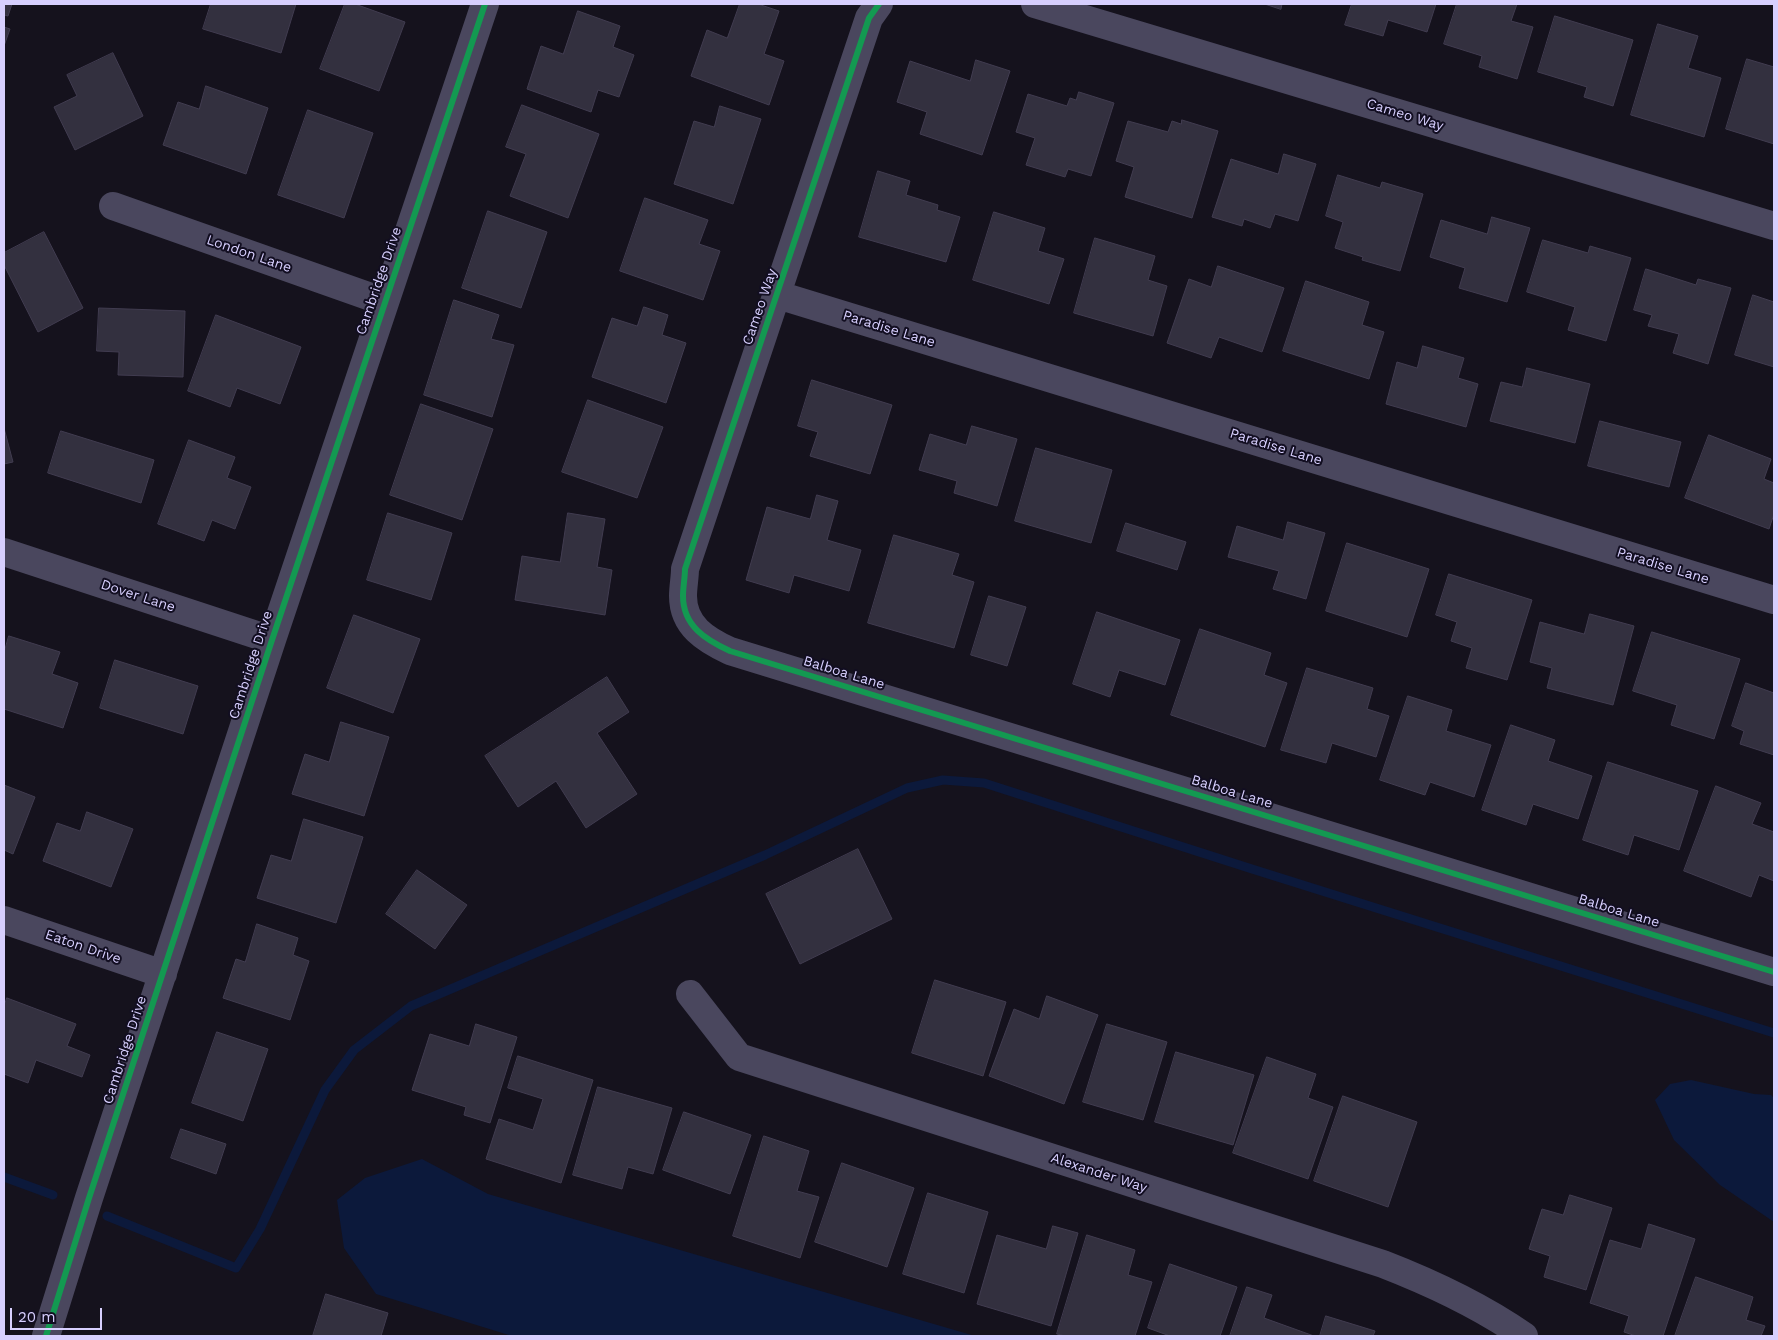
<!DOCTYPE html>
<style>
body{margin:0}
#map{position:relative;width:1778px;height:1340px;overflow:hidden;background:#15121d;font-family:"Work Sans",sans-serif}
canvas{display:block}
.frame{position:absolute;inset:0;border:5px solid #d7cffe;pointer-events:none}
.scale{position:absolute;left:10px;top:1308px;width:92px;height:22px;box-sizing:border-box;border:2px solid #d7cffe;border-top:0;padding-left:6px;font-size:15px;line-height:18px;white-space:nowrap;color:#d7cffe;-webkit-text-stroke:4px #120e21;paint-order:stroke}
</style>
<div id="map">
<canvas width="1778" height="1340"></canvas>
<div class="frame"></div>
<div class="scale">20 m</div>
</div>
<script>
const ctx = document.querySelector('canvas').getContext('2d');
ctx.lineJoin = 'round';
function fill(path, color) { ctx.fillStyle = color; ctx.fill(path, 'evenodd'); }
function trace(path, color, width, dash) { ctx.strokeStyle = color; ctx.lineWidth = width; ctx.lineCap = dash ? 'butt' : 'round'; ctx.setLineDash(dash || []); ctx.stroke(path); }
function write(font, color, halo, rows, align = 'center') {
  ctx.font = font + ' "Work Sans",sans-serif'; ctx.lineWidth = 4; ctx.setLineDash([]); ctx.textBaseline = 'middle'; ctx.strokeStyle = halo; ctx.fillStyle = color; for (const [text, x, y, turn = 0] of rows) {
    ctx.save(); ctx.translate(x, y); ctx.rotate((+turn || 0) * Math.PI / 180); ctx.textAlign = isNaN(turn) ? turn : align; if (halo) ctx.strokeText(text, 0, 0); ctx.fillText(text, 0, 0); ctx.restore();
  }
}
fill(new Path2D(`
 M1691,1080L1754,1094L1771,1095L1774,1098V1222L1720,1185L1674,1140L1655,1100L1670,1084Z
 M422,1159L488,1194L975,1336H512L376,1294L344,1248L337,1200L365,1178Z`), '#0c193b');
trace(new Path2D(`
 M4,1177L53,1195
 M107,1216L236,1268L260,1229L325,1090L354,1050L411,1006L765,855L907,788L943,780L984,783L1252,869L1774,1033`), '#0c193b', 9);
const building = new Path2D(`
 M4,4H12L8,16L4,15Z
 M211,4H296L281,53L203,29Z
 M345,4H355L405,22L379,91L320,69Z
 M740,4H758L779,11L764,54L784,61L769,105L691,76L707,30L727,38Z
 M1265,4H1282L1281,9Z
 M1352,4H1436L1427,32L1388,20L1383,36L1345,25Z
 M1457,4H1517L1511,21L1533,27L1517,79L1479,67L1482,56L1444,44Z
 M578,11L620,26L613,47L634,55L619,97L598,90L591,112L527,89L541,46L563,54Z
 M1555,16L1633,40L1613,106L1584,97L1587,87L1538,72Z
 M1658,24L1698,36L1688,68L1721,78L1704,137L1631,115Z
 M4,27L10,29L4,46Z
 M113,53L143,116L75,150L54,107L77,96L67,75Z
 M1747,59L1774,67V144L1726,129Z
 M976,60L1010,71L982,155L920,134L927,112L897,102L910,61L970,81Z
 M206,86L268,108L246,174L163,145L178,102L199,109Z
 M1079,92L1114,103L1091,176L1068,169L1065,177L1026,165L1035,138L1016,132L1028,94L1067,106L1070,98L1076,100Z
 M522,105L599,134L568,218L510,196L526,154L506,147Z
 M720,106L761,119L733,204L674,184L694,121L714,127Z
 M308,110L373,133L344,218L278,195Z
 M1182,120L1218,131L1192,218L1125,197L1134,167L1116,161L1128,121L1168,132L1172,121L1181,124Z
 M1284,154L1316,164L1298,221L1275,214L1270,228L1244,219L1242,226L1212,217L1231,159L1278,174Z
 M878,171L910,181L906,195L938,205L937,210L960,217L946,262L859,237Z
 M1338,175L1380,188L1382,182L1423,194L1400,271L1362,260L1363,257L1335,248L1343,222L1326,216Z
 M645,198L708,220L699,244L720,251L703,300L620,271Z
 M488,211L547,232L521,308L462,288Z
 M994,212L1045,228L1038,251L1064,259L1049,304L973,280Z
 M1492,217L1530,228L1507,302L1459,288L1465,268L1430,257L1441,220L1487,234Z
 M44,232L83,308L38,332L4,265V253Z
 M1095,238L1155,256L1148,280L1167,286L1153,336L1074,313Z
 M1543,240L1588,253L1590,246L1631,258L1606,341L1568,330L1575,307L1527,292Z
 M1218,266L1284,288L1262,352L1219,337L1211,358L1167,343L1189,279L1211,287Z
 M1646,269L1696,285L1698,279L1731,288L1708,364L1673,353L1679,334L1648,326L1652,315L1634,310Z
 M1306,281L1369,302L1362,325L1384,332L1369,379L1283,351Z
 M1753,295L1774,302V367L1735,355Z
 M454,300L499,315L491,339L514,345L492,417L424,395Z
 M644,307L668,315L662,335L686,343L666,403L592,377L612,318L637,326Z
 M99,308L185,311L183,377L118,375L119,352L97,351Z
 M216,315L301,347L280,404L237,388L230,407L188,391Z
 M1423,346L1464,358L1458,378L1478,384L1466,427L1386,404L1397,362L1417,368Z
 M1527,368L1590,384L1575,443L1490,421L1501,382L1522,387Z
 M812,380L892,405L870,474L810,456L818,432L798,426Z
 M588,400L663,427L637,498L562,472Z
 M421,404L493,429L462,520L390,495Z
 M1600,421L1681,442L1669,487L1588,466Z
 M972,426L1017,439L997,506L954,493L957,481L919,470L930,434L966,445Z
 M4,428L13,462L4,464Z
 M61,431L154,460L141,503L48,473Z
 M1709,435L1771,459L1764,479L1774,483V514L1769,529L1685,498Z
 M189,440L235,457L227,478L251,487L235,529L212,520L204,541L158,524Z
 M1036,448L1112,470L1091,543L1015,521Z
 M817,495L838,501L827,540L861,550L849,591L794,575L789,593L746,580L767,507L810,519Z
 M388,513L452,533L431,600L367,580Z
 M568,513L605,519L597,567L612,570L605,615L515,600L522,556L560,562Z
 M1288,522L1325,533L1306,599L1273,589L1279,571L1228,557L1237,526L1283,540Z
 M1126,523L1186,542L1177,570L1117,551Z
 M894,535L959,554L952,575L974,582L954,648L868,623Z
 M1347,543L1429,569L1407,637L1326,611Z
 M1449,574L1532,600L1507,680L1466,668L1472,648L1451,641L1457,622L1436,615Z
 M989,596L1026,607L1007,666L971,655Z
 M1097,612L1180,640L1165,685L1119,670L1110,697L1073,684Z
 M1590,614L1634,626L1613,705L1547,688L1552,668L1530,662L1540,622L1584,634Z
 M354,615L420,639L393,713L327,688Z
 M1200,629L1271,653L1264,675L1287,683L1265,747L1171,715Z
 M1652,632L1740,659L1714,739L1671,725L1677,705L1633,691Z
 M9,636L60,652L52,674L78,683L63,728L4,709V653Z
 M115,660L198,686L183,734L100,708Z
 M1307,668L1373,688L1367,709L1389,716L1376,757L1332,743L1326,763L1281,750Z
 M607,677L629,712L597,733L637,794L586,828L556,781L518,807L485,756Z
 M1746,683L1774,693V755L1740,744L1744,731L1732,726Z
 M1408,696L1452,710L1446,731L1491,745L1474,797L1430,782L1425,795L1380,780Z
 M341,722L389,737L364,816L292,794L305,754L329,762Z
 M1511,725L1555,740L1548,761L1592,776L1578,819L1533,804L1526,825L1482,810Z
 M1608,762L1698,791L1679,850L1634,835L1628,855L1583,840Z
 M4,785L35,797L13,854L4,850Z
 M1716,786L1761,803L1752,824L1774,832V881L1759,875L1751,897L1684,871Z
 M87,812L133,829L111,887L43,861L57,823L80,831Z
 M304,819L363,837L336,923L257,898L271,855L291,861Z
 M858,849L892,919L800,964L766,894Z
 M417,870L467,905L435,949L386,914Z
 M257,924L298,938L293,955L309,961L290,1020L223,998L236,959L245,962Z
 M935,980L1006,1002L983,1076L912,1053Z
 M1047,996L1098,1015L1064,1104L989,1076L1014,1009L1039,1019Z
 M7,998L76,1024L67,1046L90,1055L82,1077L36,1060L28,1083L4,1074V1007Z
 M476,1024L517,1037L490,1123L464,1115L466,1107L412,1090L430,1034L469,1046Z
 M1107,1024L1167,1042L1143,1120L1083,1102Z
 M217,1032L268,1049L243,1121L192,1103Z
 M1176,1052L1254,1075L1233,1145L1155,1122Z
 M518,1056L593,1080L561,1183L486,1159L499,1119L533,1130L543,1099L508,1088Z
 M1267,1057L1316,1074L1308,1098L1333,1107L1308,1179L1233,1153Z
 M598,1087L672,1108L653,1174L628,1167L622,1189L573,1175Z
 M1343,1096L1417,1122L1388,1207L1314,1181Z
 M684,1112L751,1135L730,1194L663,1170Z
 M181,1129L226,1144L216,1174L171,1158Z
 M764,1136L809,1151L797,1191L819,1197L800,1258L733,1236Z
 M842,1163L914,1188L887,1267L815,1242Z
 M928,1193L988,1212L964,1293L903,1274Z
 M1570,1195L1612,1208L1586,1290L1544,1277L1550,1256L1529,1249L1542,1209L1563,1215Z
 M1649,1224L1695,1239L1663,1336H1636L1624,1332L1629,1316L1590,1303L1610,1240L1641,1249Z
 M1053,1226L1078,1233L1051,1326L977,1304L997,1235L1046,1249Z
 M1087,1235L1135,1250L1128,1275L1152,1282L1135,1336H1065L1057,1334Z
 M1170,1264L1237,1287L1220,1336H1170L1148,1328Z
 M1696,1277L1753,1297L1746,1320L1765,1326L1761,1336H1675Z
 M1247,1287L1272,1295L1264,1318L1314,1336H1230Z
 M326,1294L388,1313L381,1336H313Z
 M1326,1316L1375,1331L1373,1336H1320Z`);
fill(building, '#33303f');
trace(building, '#413c50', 1);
trace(new Path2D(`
 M879,4L869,18L685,569C685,577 683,587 683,596C683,626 706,640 730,651L1774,972
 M1035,4L1774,226
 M113,206L385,302
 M778,295L1774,600
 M4,552L272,640
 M4,920L163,974
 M690,994L739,1057L1383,1264C1432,1283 1481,1306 1524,1336
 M46,1336L89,1198L272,640L485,4`), '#4a475e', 28);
trace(new Path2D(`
 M879,4L869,18L685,569C685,577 683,587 683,596C683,626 706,640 730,651L1774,972
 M46,1336L89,1198L272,640L485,4`), '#139951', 6);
write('14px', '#d7cffe', '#120e21', [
 ["Cameo Way",1405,115,17],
 ["London Lane",249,254,19],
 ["Cambridge Drive",379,281,-71],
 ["Cameo Way",760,307,-71],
 ["Paradise Lane",889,329,17],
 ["Paradise Lane",1276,447,17],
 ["Paradise Lane",1663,566,17],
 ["Dover Lane",138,596,18],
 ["Cambridge Drive",251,665,-72],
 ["Balboa Lane",844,673,17],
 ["Balboa Lane",1232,792,17],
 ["Balboa Lane",1619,911,17],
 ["Eaton Drive",83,947,19],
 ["Cambridge Drive",125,1050,-72],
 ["Alexander Way",1099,1173,18]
]);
</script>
